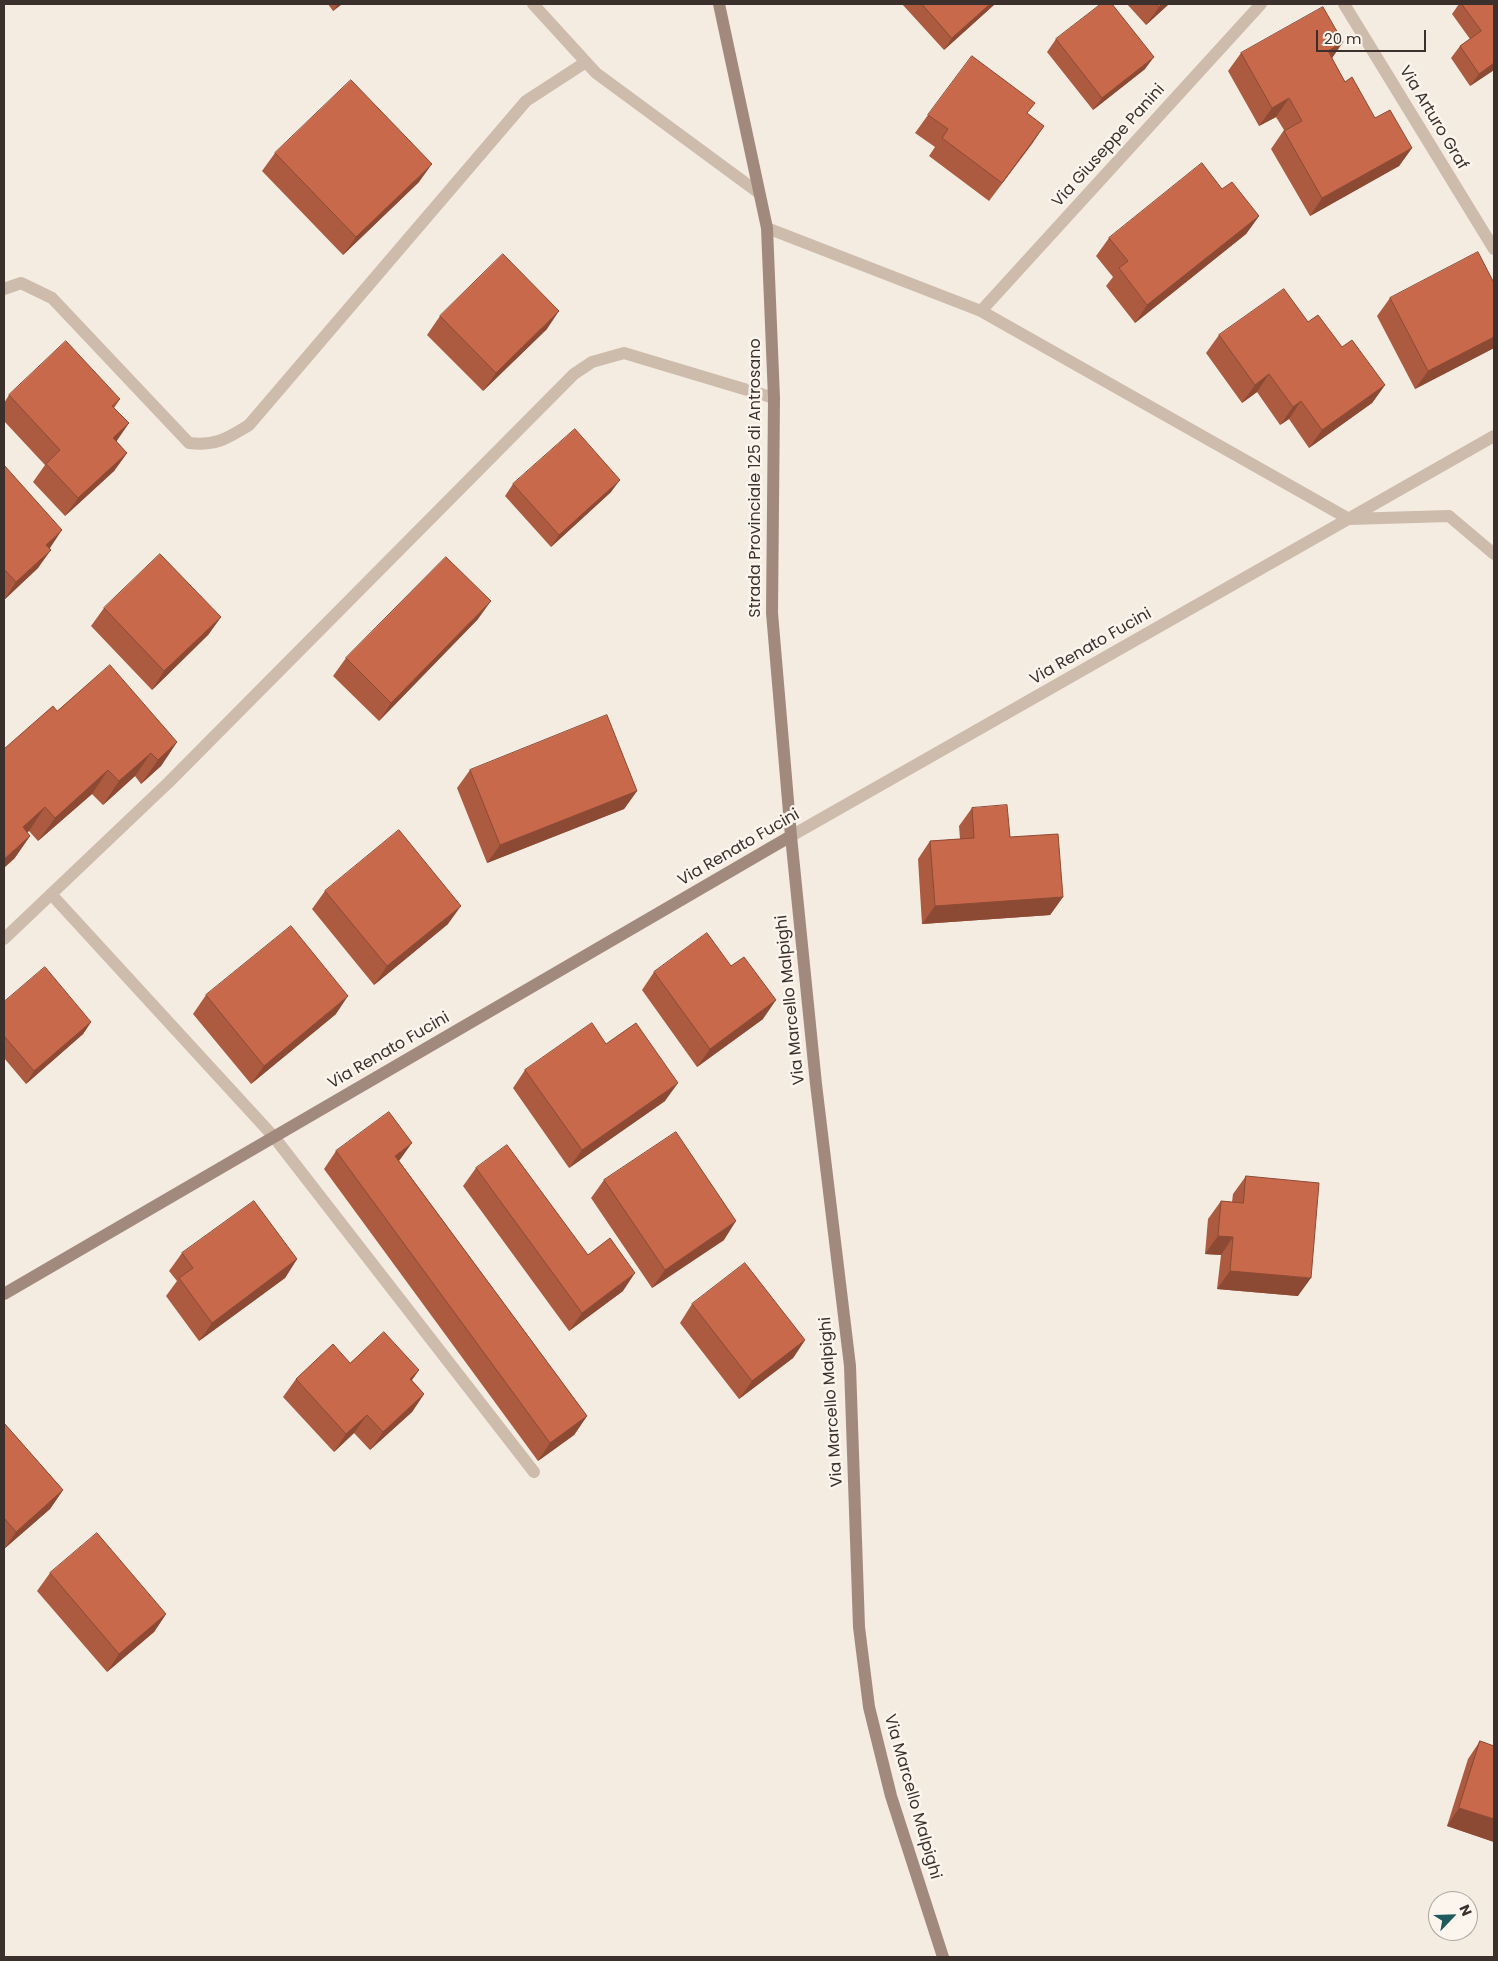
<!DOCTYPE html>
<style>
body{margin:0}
#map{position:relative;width:1498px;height:1961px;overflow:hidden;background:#f4ebe1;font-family:Poppins,sans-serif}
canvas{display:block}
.frame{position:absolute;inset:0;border:5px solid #3b302b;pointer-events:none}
.north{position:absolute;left:1428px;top:1891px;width:50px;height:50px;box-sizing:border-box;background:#fbf5ee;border:1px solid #aea6a0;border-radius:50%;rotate:66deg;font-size:14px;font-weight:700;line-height:20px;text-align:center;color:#3b302b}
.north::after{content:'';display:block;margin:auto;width:18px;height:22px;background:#1f5a5e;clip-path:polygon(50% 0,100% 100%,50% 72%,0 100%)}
.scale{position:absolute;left:1316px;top:30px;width:110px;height:22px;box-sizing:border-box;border:2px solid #3b302b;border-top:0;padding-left:6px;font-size:15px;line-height:18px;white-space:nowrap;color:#3b302b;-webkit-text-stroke:4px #fbf5ee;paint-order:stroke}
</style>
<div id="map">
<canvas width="1498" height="1961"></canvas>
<div class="frame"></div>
<div class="north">N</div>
<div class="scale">20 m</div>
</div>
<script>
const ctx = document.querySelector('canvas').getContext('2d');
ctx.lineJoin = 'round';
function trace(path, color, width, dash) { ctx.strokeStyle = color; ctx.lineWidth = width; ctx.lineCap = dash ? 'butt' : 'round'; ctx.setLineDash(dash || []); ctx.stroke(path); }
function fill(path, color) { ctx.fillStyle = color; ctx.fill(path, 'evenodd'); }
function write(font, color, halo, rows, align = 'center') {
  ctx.font = font + ' Poppins,sans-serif'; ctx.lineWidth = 5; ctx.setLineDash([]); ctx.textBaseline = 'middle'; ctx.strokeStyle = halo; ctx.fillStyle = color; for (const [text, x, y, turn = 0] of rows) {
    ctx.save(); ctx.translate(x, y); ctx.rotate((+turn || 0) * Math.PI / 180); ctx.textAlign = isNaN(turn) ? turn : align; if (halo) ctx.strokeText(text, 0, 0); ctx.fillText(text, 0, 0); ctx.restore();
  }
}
trace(new Path2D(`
 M533,4L596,73L759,193
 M1344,4L1494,249
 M767,228L981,311L1349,519L1449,516L1494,554
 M4,289L21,283L52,298L189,443C216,446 226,439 249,425L526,101L586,62
 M981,311L1261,4
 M791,836L1494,436
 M51,894L274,1137L534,1472
 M4,939L169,782L574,374L592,362L624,353L774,398`), '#cdbbac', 12);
trace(new Path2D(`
 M719,4L767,228L774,398L772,613L791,836L816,1084L850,1366L859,1627L869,1707L891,1796L943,1957
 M4,1294L791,836`), '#a18a7d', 12);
fill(new Path2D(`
 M328,4H342L333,11Z
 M902,4H995L944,50Z
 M1127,4H1169L1146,25Z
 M1459,4H1494V70L1470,86L1451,58L1460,46L1470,39L1452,14Z
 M1056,39L1145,69L1093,110L1047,52Z
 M1343,42L1332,58L1345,82L1375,118L1412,148L1399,166L1310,216L1271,149L1284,130L1276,117L1259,126L1228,71L1241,53Z
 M1027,114L1044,126L989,201L929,156L935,147L915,133L928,115Z
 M275,153L419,182L343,255L262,171Z
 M1222,189L1259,216L1246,234L1135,323L1106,286L1113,277L1096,256L1109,238Z
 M1494,283V348L1415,389L1377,316L1390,298Z
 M440,316L547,329L483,391L427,335Z
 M1308,322L1342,347L1385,385L1372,403L1309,448L1289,419L1280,425L1257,392L1242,403L1206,353L1219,335Z
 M9,395L120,399L114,408L129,423L116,441L127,453L114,471L65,516L33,482L45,465L4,421V403Z
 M4,465L49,548L38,568L4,600Z
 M513,484L611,492L551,547L505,496Z
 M104,608L221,617L208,635L152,690L91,626Z
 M478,619L379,721L333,676L346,658Z
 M57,711L177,742L161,766L141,784L135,776L103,805L92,794L38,841L29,831L27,832L30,836L14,859Z
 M470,770L637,791L624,809L487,863L457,788Z
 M972,808L1010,837L1063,897L1050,915L922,924L918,859L930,841L960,839L959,826Z
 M325,891L448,924L374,985L312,909Z
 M731,966L763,1019L697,1067L642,990L654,972Z
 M206,995L336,1014L251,1084L193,1014Z
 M4,1002L91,1022L83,1034L26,1084L4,1058Z
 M606,1044L665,1101L569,1168L513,1088L525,1070Z
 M336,1151L399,1161L587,1416L574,1435L538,1461L324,1169Z
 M476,1168L588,1255L623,1291L569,1331L463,1186Z
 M1246,1176L1298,1296L1217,1289L1221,1255L1205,1254L1208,1219L1221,1201L1232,1202L1233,1194Z
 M604,1180L724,1240L652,1288L591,1198Z
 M182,1253L297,1259L285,1278L199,1341L166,1296L177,1281L169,1271Z
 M692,1304L805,1340L793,1358L739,1399L680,1323Z
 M350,1363L419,1370L412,1380L424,1394L412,1412L370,1450L354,1433L334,1452L283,1397L296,1379Z
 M4,1423L63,1490L50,1509L4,1549Z
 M50,1573L166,1614L154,1632L107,1672L37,1591Z
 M1480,1741L1494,1746V1842L1447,1826L1468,1759Z`), '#ac5a40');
fill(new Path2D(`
 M338,4H342L333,11Z
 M990,4H995L944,50L952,38Z
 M1162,4H1169L1146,25L1159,7Z
 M1343,42L1330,61L1328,51Z
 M1154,57L1145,69L1093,110L1102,98Z
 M1494,63V70L1470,86L1479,74Z
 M1289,98L1276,117L1259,126L1272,108Z
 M1044,126L1032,144L989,201L1002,183Z
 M1412,148L1399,166L1310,216L1322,198Z
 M432,164L419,182L343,255L356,237Z
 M1259,216L1246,234L1135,323L1147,305Z
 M559,311L547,329L483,391L496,373Z
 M1494,337V348L1415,389L1428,371Z
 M1269,374L1257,392L1242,403L1255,385Z
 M1385,385L1372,403L1309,448L1322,430Z
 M1301,401L1289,419L1280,425L1293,407Z
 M129,423L116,442L113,438Z
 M127,453L114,471L65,516L78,498Z
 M620,480L611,492L551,547L559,535Z
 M62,530L50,548L33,563L46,545Z
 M51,550L38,568L4,600L16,582Z
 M491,601L478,619L379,721L391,703Z
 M221,617L208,635L152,690L164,671Z
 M177,742L161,766L141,784L158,760Z
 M151,753L135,776L103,805L119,781Z
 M108,770L92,794L38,841L55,818Z
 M637,791L624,809L487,863L500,845Z
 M45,807L29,831L6,851L23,827Z
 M30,836L14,859L4,868V859Z
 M1063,897L1050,915L922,924L935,906Z
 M461,906L448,924L374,985L387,966Z
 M348,996L336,1014L251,1084L264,1066Z
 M776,1000L763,1019L697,1067L710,1049Z
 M91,1022L83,1034L26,1084L34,1071Z
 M678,1083L665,1101L569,1168L582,1150Z
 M412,1143L399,1161L382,1174L395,1156Z
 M736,1221L724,1240L652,1288L665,1270Z
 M1218,1236L1233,1237L1221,1255L1205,1254Z
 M297,1259L285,1278L199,1341L212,1323Z
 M1230,1271L1311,1278L1298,1296L1217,1289Z
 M635,1273L623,1291L569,1331L582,1313Z
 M805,1340L793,1358L739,1399L752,1381Z
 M419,1370L406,1388L410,1379Z
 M424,1394L412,1412L370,1450L383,1432Z
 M367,1415L354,1433L334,1452L346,1434Z
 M587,1416L574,1435L538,1461L550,1443Z
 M63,1490L50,1509L4,1549L16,1532Z
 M166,1614L154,1632L107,1672L119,1654Z
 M1459,1808L1494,1819V1842L1447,1826Z`), '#8c4a34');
const building = new Path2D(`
 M922,4H990L952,38Z
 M1101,4H1112L1154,57L1102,98L1056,39Z
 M1156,4H1162L1159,7Z
 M1462,4H1494V63L1479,74L1460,46L1481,31Z
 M1323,7L1343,42L1328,51L1345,82L1352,77L1375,118L1390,110L1412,148L1322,198L1284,131L1302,121L1289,98L1272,108L1241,53Z
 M972,56L1035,103L1027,113L1044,126L1002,183L942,138L948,129L928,115Z
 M351,80L432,164L356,237L275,153Z
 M1202,163L1222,189L1232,182L1259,216L1147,305L1119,268L1128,261L1109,238Z
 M1478,252L1494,283V337L1428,371L1390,298Z
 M503,254L559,311L496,373L440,316Z
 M1284,289L1308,322L1318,315L1342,347L1352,340L1385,385L1322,430L1301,401L1293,407L1269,374L1255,385L1219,335Z
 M66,341L120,399L112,406L129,423L113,438L127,453L78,498L46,464L60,450L9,395Z
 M575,429L620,480L559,535L513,484Z
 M4,465L62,530L46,545L51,550L16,582L4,569Z
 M160,554L221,617L164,671L104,608Z
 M446,557L491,601L391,703L346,658Z
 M110,665L177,742L158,760L151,753L119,781L108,770L55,818L45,807L23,827L30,836L4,859V749L53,706L57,711Z
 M607,715L637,791L500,845L470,770Z
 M1007,805L1010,837L1058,834L1063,897L935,906L930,841L974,838L972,808Z
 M399,830L461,906L387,966L325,891Z
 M291,926L348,996L264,1066L206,995Z
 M707,933L731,966L744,957L776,1000L710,1049L654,972Z
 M45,967L91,1022L34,1071L4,1036V1002Z
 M592,1023L606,1044L636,1023L678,1083L582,1150L525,1070Z
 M389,1112L412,1143L395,1156L587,1416L550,1443L336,1151Z
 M676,1132L736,1221L665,1270L604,1180Z
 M507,1145L588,1255L610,1238L635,1273L582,1313L476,1168Z
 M1246,1176L1319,1183L1311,1278L1230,1271L1233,1237L1218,1236L1221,1201L1243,1203Z
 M254,1201L297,1259L212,1323L179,1278L193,1268L182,1253Z
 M745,1263L805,1340L752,1381L692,1304Z
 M384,1332L419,1370L410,1379L424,1394L383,1432L367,1415L346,1434L296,1379L333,1344L350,1363Z
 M4,1423L63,1490L16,1532L4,1518Z
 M97,1533L166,1614L119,1654L50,1573Z
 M1480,1741L1494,1746V1819L1459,1808Z`);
fill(building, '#c8694b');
trace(building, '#8c4a34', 1);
write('16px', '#3b302b', '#fbf5ee', [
 ["Via Arturo Graf",1433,118,59],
 ["Via Giuseppe Panini",1109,146,-48],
 ["Strada Provinciale 125 di Antrosano",756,478,-90],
 ["Via Renato Fucini",1091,647,-30],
 ["Via Renato Fucini",739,848,-30],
 ["Via Marcello Malpighi",791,1000,-96],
 ["Via Renato Fucini",389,1051,-30],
 ["Via Marcello Malpighi",832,1402,-94],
 ["Via Marcello Malpighi",912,1797,74]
]);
</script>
